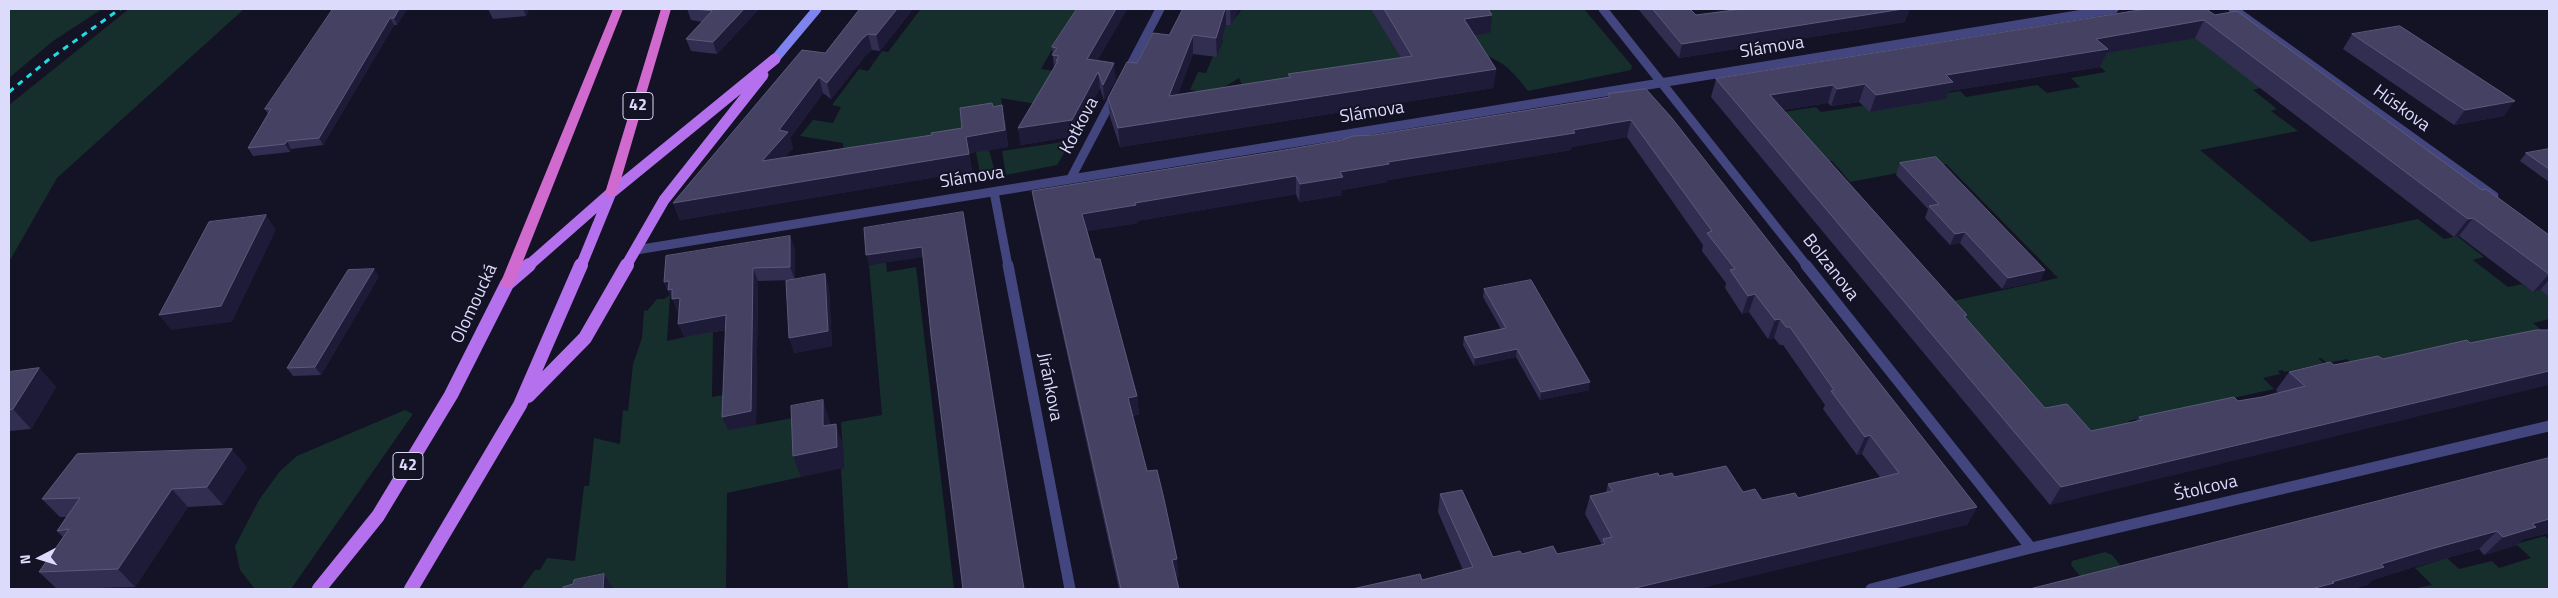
<!DOCTYPE html>
<meta charset="utf-8">
<style>
body{margin:0}
#map{position:relative;width:2558px;height:598px;overflow:hidden;background:#141225;font-family:"Titillium Web",sans-serif}
canvas{display:block}
.frame{position:absolute;inset:0;border:10px solid #dddbfb;pointer-events:none}
.north{position:absolute;left:15px;top:533px;width:50px;height:50px;-webkit-text-stroke:4px #141225;paint-order:stroke;rotate:265deg;font-size:14px;font-weight:700;line-height:20px;text-align:center;color:#dddbfb}
.north::after{content:'';display:block;margin:auto;width:18px;height:22px;background:#dddbfb;clip-path:polygon(50% 0,100% 100%,50% 72%,0 100%)}
</style>
<div id="map">
<canvas width="2558" height="598"></canvas>
<div class="frame"></div>
<div class="north">N</div>
</div>
<script>
const ctx = document.querySelector('canvas').getContext('2d');
ctx.lineJoin = 'round';
function fill(path, color) { ctx.fillStyle = color; ctx.fill(path, 'evenodd'); }
function trace(path, color, width, dash) { ctx.strokeStyle = color; ctx.lineWidth = width; ctx.lineCap = dash ? 'butt' : 'round'; ctx.setLineDash(dash || []); ctx.stroke(path); }
function write(font, color, halo, rows, align = 'center') {
  ctx.font = font + ' "Titillium Web",sans-serif'; ctx.lineWidth = 4; ctx.setLineDash([]); ctx.textBaseline = 'middle'; ctx.strokeStyle = halo; ctx.fillStyle = color; for (const [text, x, y, turn = 0] of rows) {
    ctx.save(); ctx.translate(x, y); ctx.rotate((+turn || 0) * Math.PI / 180); ctx.textAlign = isNaN(turn) ? turn : align; if (halo) ctx.strokeText(text, 0, 0); ctx.fillText(text, 0, 0); ctx.restore();
  }
}
fill(new Path2D(`
 M9,9H102L53,41L9,78Z
 M129,9H244L57,178L9,262V105Z
 M923,9H1080L1060,36L1041,69L1061,72L1036,104L1001,98L1003,112L964,133L844,161L843,143L800,136L813,120L833,123L841,107L832,105L859,69L868,71L882,51L888,52L920,10Z
 M1242,9H1372L1408,70L1246,94L1239,78L1214,93L1190,90L1198,72L1206,73L1213,56H1217L1223,40L1216,39L1223,24L1233,21Z
 M1474,9H1584L1632,66L1631,70L1528,91C1516,76 1508,65 1490,57C1472,49 1467,57 1452,39Z
 M2208,36L2261,88L2253,90L2277,109L2271,111L2298,131L2200,150L2311,242L2418,219L2444,239L2457,236L2484,257L2473,260L2508,287L2522,284L2533,292L2540,290L2549,297V319L2533,323L2549,336L2368,378L2347,359L2327,363L2321,358H2318L2323,363L2285,372L2282,370L2278,371L2280,374L2263,378L2274,389L2128,421L2131,424L2069,438L1944,303L2058,278L1946,164L1850,182L1832,161L1818,163L1784,112L1816,107L1821,112L1960,91L1966,97L2037,85L2047,93L2080,87L2071,78L2106,72L2087,56Z
 M1063,142L1070,143L1057,165L1006,175L1002,151Z
 M989,150L996,176L981,179L976,152Z
 M886,262L887,272L916,267L954,589H848L841,469L844,468L841,422L882,415L869,265Z
 M670,295L667,341L713,331L712,397L729,394L728,430L798,417L801,477L727,493L726,589H521L535,570H540L547,558L575,561L584,486H589L594,438L620,444L623,410L628,411L633,364L642,338L644,310L647,311L657,299H664Z
 M405,410L413,414L291,589H255L240,570L235,546L259,500L280,471L297,456Z
 M2545,536L2549,540V589H2411L2432,585L2415,568L2447,558L2459,569L2492,561L2499,568L2531,558L2516,544Z
 M2105,552L2112,555L2121,566V569L2085,578L2080,576L2071,565L2072,561Z`), '#162f2c');
trace(new Path2D(`
 M1603,9L1807,266
 M2233,9L2494,196
 M1126,74L1160,9
 M1071,178L1114,96
 M994,192L1008,266
 M636,250L2114,9`), '#43457f', 9);
trace(new Path2D(`
 M1008,265L1070,589
 M1806,265L2031,548
 M1871,589L2031,548L2549,426`), '#43457f', 11);
trace(new Path2D(`
 M775,59L817,9`), '#7e83ef', 9);
trace(new Path2D(`
 M528,266L611,193L775,59
 M581,266L610,195
 M626,266L664,200L763,75`), '#b570ed', 11);
trace(new Path2D(`
 M528,396L585,338L627,265
 M319,589L378,516L451,395L507,284L529,265
 M411,589L520,405L581,265`), '#b570ed', 14);
fill(new Path2D(`
 M613,9H623L514,284L512,287H502L500,284Z
 M661,9H671L617,193L615,196H607L605,193Z`), '#d06ace');
trace(new Path2D(`
 M9,92L48,60L120,9`), '#1fdde3', 3, [6, 5.5]);
fill(new Path2D(`
 M333,9H407L397,25H394L323,145L291,149L290,152L253,156L248,148L268,114L265,109Z
 M488,9H529L526,16L493,19Z
 M687,9H759L717,54L691,51L686,39L702,22L691,20Z
 M860,9H913L880,51L872,50L866,55L831,99L823,93L790,138L793,148L785,157L932,135L962,128L993,107L1005,121L1008,147L969,153L972,171L680,220L673,203L825,53Z
 M1077,9H1127L1097,61L1116,79L1104,101L1100,88L1074,136L1021,145L1018,128L1054,68L1052,47Z
 M1183,9H1239L1231,25H1226L1217,57L1193,54L1178,94L1288,77V74L1401,58L1371,9H1488L1490,33L1475,36L1496,69L1493,88L1120,147L1110,117L1108,98L1137,63L1169,35Z
 M1638,9H1690L1696,15L1905,22L1679,58Z
 M2215,15L2549,235V297L2540,290L2533,292L2459,236L2454,237L2195,38L2107,53L2100,67L1949,91L1946,99L1870,112L1859,102L1831,106L1828,103L1783,110L1967,315L1965,318L2045,408L2091,431L2135,422L2139,417L2238,401L2262,397L2278,393L2276,390L2289,372L2334,365L2378,356L2050,505L1711,97L1716,79Z
 M2352,34L2504,116L2454,125L2343,49Z
 M1608,94L1977,507L1967,525L1422,580L1463,570L1438,512L1440,494L1493,557L1522,554H1557L1602,545L1585,514L1590,496L1606,492L1608,484L1659,476L1674,477L1743,492L1762,500L1798,498L1880,477L1862,454L1857,455L1823,409L1825,405L1783,345H1780L1774,338L1768,339L1749,312L1742,314L1725,288L1726,283L1702,251L1703,245L1627,137L1572,147L1571,150L1388,180L1387,182L1342,190V195L1299,202L1296,194L1137,221L1138,223L1087,231L1137,396L1139,414L1133,416L1147,471L1179,577H1176L1179,589H1119L1035,209L1032,191L1608,97Z
 M2549,149V182L2520,161L2526,153Z
 M1900,163L2045,270L2040,281L2002,289L1960,243L1950,245L1925,218L1928,209L1896,175Z
 M795,249V280L825,274L829,289L832,346L794,353V280L758,281L756,425L728,430L726,330L684,337L679,312H678L671,295H670L664,282Z
 M379,276L321,375L293,376L287,368Z
 M1484,289L1589,390L1540,400L1516,357L1474,366L1463,345L1464,337L1501,329L1483,297Z
 M39,368L56,387L31,429L9,431V372Z
 M2549,458V533L2523,539L2517,545L2484,555L2479,549L2414,567L2372,580L2367,585L2352,589H2030Z
 M247,467L223,505L188,507L135,587L57,589L39,572L63,537L57,531L66,517H60L42,499Z`), '#322e51');
fill(new Path2D(`
 M399,9H407L397,25L394,18Z
 M523,9H529L526,16Z
 M744,9H759L717,54L713,42Z
 M897,9H913L880,51L876,35Z
 M1116,9H1127L1089,76L1087,59Z
 M1225,9H1226V25L1217,57L1216,38Z
 M1230,9H1239L1231,25Z
 M1903,9H1910L1905,22L1679,58L1682,44Z
 M1492,15L1490,33L1462,38L1464,19Z
 M390,18L394,25L323,145L319,138Z
 M2204,20L2195,38L2107,53L2100,67L1949,91L1946,99L1870,112L1876,95L1946,75L2096,39Z
 M868,34L872,50L866,55L831,99L827,83L862,39Z
 M1193,35V54L1170,115L1169,96Z
 M1114,63L1116,79L1104,101L1103,85Z
 M1496,69L1493,88L1120,147L1118,128Z
 M1098,72L1100,88L1074,136L1021,145L1018,128Z
 M819,77L823,93L790,138L793,148L767,177L762,161L779,130Z
 M1865,84L1859,102L1831,106L1837,89Z
 M1833,85L1828,103L1764,113L1770,95Z
 M2515,101L2504,116L2454,125L2465,110Z
 M1002,105L1008,147L969,153L966,137Z
 M1631,120L1627,137L1572,147L1571,150L1388,180L1387,182L1342,190V195L1299,202L1300,184L1340,172L1388,162Z
 M287,141L291,149L290,152L285,144Z
 M969,154L972,171L680,220L673,203Z
 M1296,176V194L1137,221L1138,223L1084,232L1082,214L1135,203Z
 M963,212L965,221L1025,589H1024Z
 M266,215L276,230L232,322L171,330L159,315Z
 M2473,218L2459,236L2454,237L2468,219Z
 M1965,232L1960,243L1950,245L1955,234Z
 M790,236L795,249V280L790,267Z
 M922,247L925,257L869,265L866,255Z
 M753,268L758,281L756,425L728,430L722,417Z
 M374,269L379,276L321,375L315,367Z
 M2045,270L2040,281L2002,289L2008,278Z
 M825,274L829,289L832,346L794,353L789,338Z
 M2549,274V280L2540,290L2533,292Z
 M669,281L680,298L686,311L678,312L671,295H670L664,282Z
 M1755,294L1749,312L1742,314L1748,296Z
 M726,315L731,329L684,337L678,324Z
 M1780,319L1774,338L1768,339L1775,320Z
 M1517,349L1516,357L1474,366L1475,358Z
 M39,368L56,387L31,429L13,409Z
 M2549,371V385L2050,505L2061,487Z
 M1590,382L1589,390L1540,400L1541,392Z
 M1137,396L1139,414L1130,416L1128,398Z
 M823,400L830,421L831,447L823,426Z
 M836,424L843,445L844,468L801,477L793,456Z
 M1870,435L1862,454L1857,455L1865,437Z
 M232,449L247,467L223,505L207,487Z
 M172,489L188,507L135,587L118,569Z
 M1977,507L1967,525L1698,589H1631Z
 M2549,519V533L2523,539L2517,545L2484,555L2503,537L2532,524Z
 M2497,531L2479,549L2414,567L2372,580L2367,585L2352,589H2311L2381,564L2431,549Z
 M1177,559L1179,577L1173,578L1172,560Z
 M604,574L613,588V589H603Z`), '#1e1b38');
const building = new Path2D(`
 M333,9H399L394,18H390L319,138L287,141L285,144L248,148L271,109H265Z
 M693,9H744L713,42L686,39L712,11Z
 M860,9H897L876,35L868,34L862,39L827,83L819,77L779,130L788,132L762,161L932,135L931,133L962,128L960,108L992,103L993,107L1002,105L1005,130L966,137L969,154L673,203L802,50L825,53Z
 M1077,9H1116L1087,59L1114,63L1103,85L1098,72L1072,120L1018,128L1058,61H1056L1059,56L1052,55L1057,48L1052,47Z
 M1183,9H1225L1216,38L1193,35L1169,96L1291,77L1288,74L1412,56L1384,9H1488L1492,15L1464,19L1496,69L1118,128L1108,98L1127,62L1137,63L1153,33L1169,35Z
 M1653,9H1690L1696,15L1742,9H1903L1682,44Z
 M2146,9H2206L2215,15L2237,11L2482,190L2486,189L2549,235V274L2473,218L2468,219L2204,20L2096,39L2108,49L1946,75L1953,82L1876,95L1865,84L1837,89L1833,85L1770,95L1967,315L1964,316L2045,408L2067,404L2091,431L2142,420L2139,417L2234,397L2238,401L2262,397L2305,386L2289,372L2330,362L2334,365L2378,356L2383,359L2467,340L2470,343L2536,330H2549V371L2061,487L1716,79Z
 M2400,26L2515,101L2465,110L2352,34Z
 M1646,89L1671,117L1977,507L1631,589H1352L1420,574L1422,580L1473,567L1440,494L1462,490L1493,557L1520,551L1522,554L1553,546L1557,554L1605,544L1603,539L1612,537L1590,496L1613,491L1608,484L1658,473L1659,476L1672,473L1674,477L1726,466L1743,492L1755,489L1762,500L1795,493L1798,498L1899,473L1870,435L1865,437L1831,391L1834,390L1790,327H1786L1780,319L1775,320L1755,294L1748,296L1730,270L1735,269L1707,233L1712,231L1631,120L1573,130L1575,133L1388,162L1389,164L1340,172L1343,177L1300,184L1296,176L1135,203L1136,205L1082,214L1095,259H1100L1137,396L1128,398L1147,471L1157,470L1164,499L1177,559L1172,560L1179,589H1121L1032,191L1285,150L1342,140L1353,136L1374,135L1610,97L1608,94Z
 M2549,149V169L2526,153Z
 M1936,157L2045,270L2008,278L1965,232L1955,234L1929,206L1939,204L1900,163Z
 M963,212L1024,589H963L931,335L922,247L866,255L864,228Z
 M266,215L221,306L159,315L209,222Z
 M790,236V267L753,268L751,411L722,417L726,315L678,324L680,298L672,299V289L668,290L669,281L664,282L666,256Z
 M374,269L315,367L287,368L348,270Z
 M825,274L828,331L789,338L786,281Z
 M1531,280L1590,382L1541,392L1517,349L1475,358L1464,337L1506,328L1484,289Z
 M39,368L13,409L9,410V372Z
 M823,400V426L836,424L837,447L793,456L791,406Z
 M232,449L207,487L172,489L118,569L39,572L69,529L57,531L80,498L42,499L77,454Z
 M2549,458V519L2532,524L2536,527L2503,537L2497,531L2431,549L2381,564L2384,567L2332,582L2334,583L2311,589H2030Z
 M604,574L603,589H563V587L573,584L574,580Z`);
fill(building, '#444163');
trace(building, '#5c597b', 1);
for (const [x, y, w] of [
 [638,106,30],
 [408,466,30]
]) { const box = new Path2D(); box.roundRect(x - w / 2, y - 13.5, w, 27, 4); ctx.fillStyle = '#141225'; ctx.fill(box); trace(box, '#dddbfb', 1); }
write('bold 16px', '#dddbfb', null, [
 ["42",638,106],
 ["42",408,466]
]);
write('18px', '#dddbfb', '#141225', [
 ["Slámova",1772,48,-9],
 ["Húskova",2401,109,36],
 ["Slámova",1372,113,-9],
 ["Kotkova",1080,126,-62],
 ["Slámova",972,178,-9],
 ["Bolzanova",1830,268,52],
 ["Olomoucká",475,304,-65],
 ["Jiránkova",1049,387,79],
 ["Štolcova",2206,489,-13]
]);
</script>
